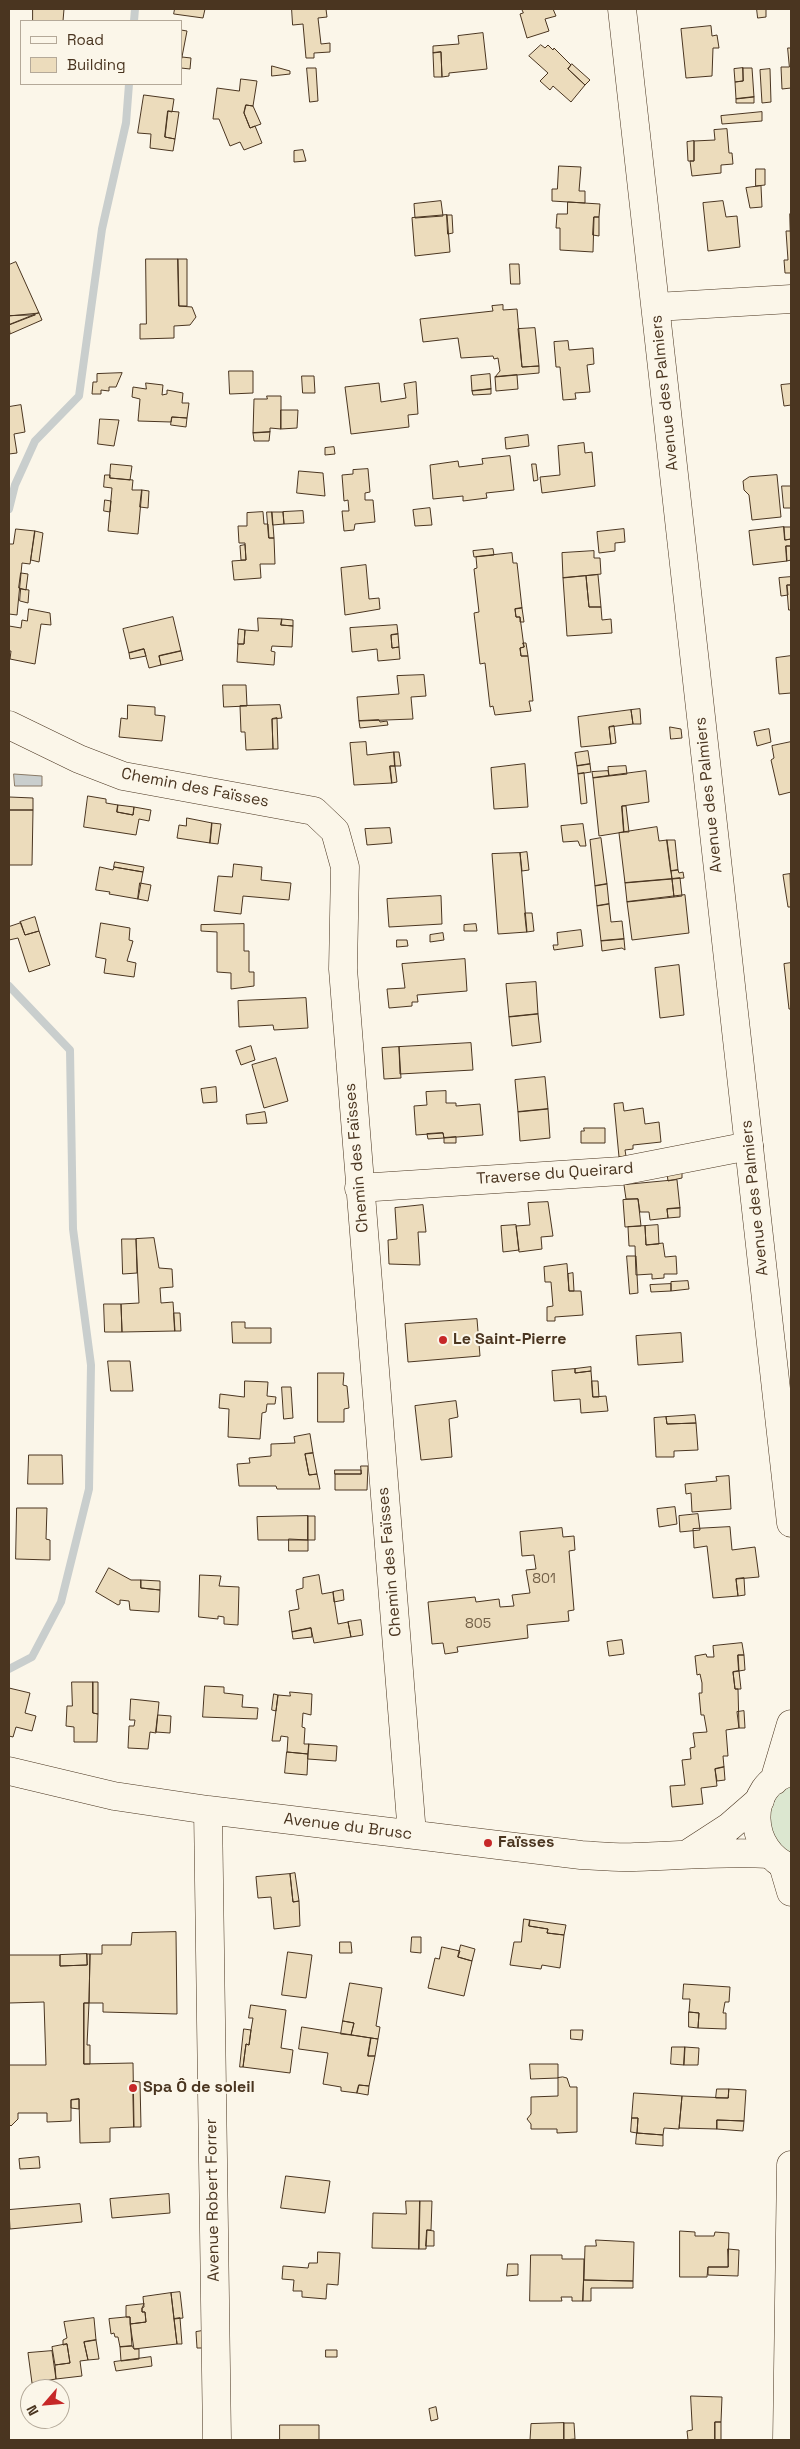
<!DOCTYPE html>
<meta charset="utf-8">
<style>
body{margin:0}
#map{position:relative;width:800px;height:2449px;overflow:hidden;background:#fbf6e9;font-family:"Space Grotesk",sans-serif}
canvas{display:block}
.frame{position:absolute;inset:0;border:10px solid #4a3520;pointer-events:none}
.legend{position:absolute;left:20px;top:20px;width:162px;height:65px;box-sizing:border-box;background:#fbf6e9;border:1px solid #b4a999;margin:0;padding:6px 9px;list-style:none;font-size:15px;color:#4a3520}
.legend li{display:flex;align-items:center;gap:10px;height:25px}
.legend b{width:25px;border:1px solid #b4a999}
.north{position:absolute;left:20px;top:2379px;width:50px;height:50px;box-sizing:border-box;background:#fbf6e9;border:1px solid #b4a999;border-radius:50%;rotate:243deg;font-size:14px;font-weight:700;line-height:20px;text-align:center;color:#4a3520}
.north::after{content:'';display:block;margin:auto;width:18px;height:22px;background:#c62828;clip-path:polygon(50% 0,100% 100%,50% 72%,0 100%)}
</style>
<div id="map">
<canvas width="800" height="2449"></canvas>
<div class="frame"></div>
<ul class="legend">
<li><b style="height:6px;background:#fbf6e9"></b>Road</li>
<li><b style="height:14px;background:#ecdcbc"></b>Building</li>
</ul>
<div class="north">N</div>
</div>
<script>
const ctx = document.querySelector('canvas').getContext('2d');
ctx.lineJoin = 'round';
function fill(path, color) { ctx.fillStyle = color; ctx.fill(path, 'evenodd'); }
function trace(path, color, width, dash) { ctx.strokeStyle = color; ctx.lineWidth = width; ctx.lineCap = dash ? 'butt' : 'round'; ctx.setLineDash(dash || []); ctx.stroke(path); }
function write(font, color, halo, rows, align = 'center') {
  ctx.font = font + ' "Space Grotesk",sans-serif'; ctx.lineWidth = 4; ctx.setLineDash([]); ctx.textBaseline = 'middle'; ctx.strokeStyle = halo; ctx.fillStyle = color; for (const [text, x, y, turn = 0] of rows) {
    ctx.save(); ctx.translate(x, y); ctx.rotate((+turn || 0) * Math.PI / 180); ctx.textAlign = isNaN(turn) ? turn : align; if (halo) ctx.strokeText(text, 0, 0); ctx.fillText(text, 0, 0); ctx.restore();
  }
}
const green = new Path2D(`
 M791,1772V1868L783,1865L760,1800Z`);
fill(green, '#dce7d0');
trace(green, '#887966', 1);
const water = new Path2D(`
 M14,774L42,776V786H15Z`);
fill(water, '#c9cecd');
trace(water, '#887966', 1);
trace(new Path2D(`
 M134,21L135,9
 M9,509L15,485L35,441L79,396L102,229L126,123L129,84
 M9,986L70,1050L73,1229L91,1365L89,1489L61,1602L32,1657L9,1669`), '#c9cecd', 8);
const building = new Path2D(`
 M33,9H64L63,21H33Z
 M175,9H205L203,18L174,14Z
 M292,9H326L327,17L318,18L321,44L330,43V52L314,53V58H306L303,24L293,25Z
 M522,9H553L556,16L545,19L549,31L527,38L520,14L523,13Z
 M757,9H768H766V17L758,18Z
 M711,26L712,36L717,35L719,48H713L712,76L686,78L681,29Z
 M181,30L187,31L181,62Z
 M483,33L487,69L449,73V76L442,77L441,52L433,53V46L459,44L458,36Z
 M541,45L545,48L548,45L553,50L554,48L571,65L568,69L585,85L571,102L553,86L550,90L540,81L548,73L529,56Z
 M788,48H791V88L782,89L781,67H789Z
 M441,52L442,77H434L433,53Z
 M182,57L191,58L190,69L181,68Z
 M572,64L590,80L585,85L568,69Z
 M272,66L290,71V74L272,76Z
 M307,68H316L318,101L310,102Z
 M743,68V81L735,82L734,69Z
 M743,68H752L754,97L736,99L735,82L743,81Z
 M770,69L771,102L762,103L760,70Z
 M241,79L257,81L253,106L246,105L244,113L250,128L255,126L262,143L244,150L240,142L230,146L219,119H213L217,88L239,91Z
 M144,95L174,99L172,112L168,111L165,137L175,139L173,151L150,148L151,134L138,133Z
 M754,97V103H736V99Z
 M246,105L253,106L261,124L250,128L244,113Z
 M168,111L179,112L175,139L165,137Z
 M762,112V121L722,124L721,116Z
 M727,129L729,153H732L733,164L721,165V173L692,176L690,161H694V141L715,140L714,130Z
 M694,141V161H688L687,142Z
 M303,150L306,161L294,162V151Z
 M559,166L581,167L579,191H585V203L552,201V189H557Z
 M756,169H765V185L756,186Z
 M761,186L762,207L750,208L746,188Z
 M441,201L443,216L415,218L414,204Z
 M723,201L726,217L737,216L740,247L708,251L703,203Z
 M568,202L600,204L599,217H594L593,252L560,250V228H556L557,214H567Z
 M790,214L791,273H785L784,260H788L786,231H790Z
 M447,215H452L453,233L448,234Z
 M447,215L450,252L415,256L412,218Z
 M594,217H599V236L593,235Z
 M146,259H178L179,306L192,307L196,317L190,325L174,326V338L140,339V324H146Z
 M178,259H187V306H179Z
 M16,262L39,313L9,316V265Z
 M510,264H519L520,284H511Z
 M503,305V310L517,309L522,367L539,366V373L495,377L500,371L498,358L494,359L493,356L461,358L458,338L423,342L420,319L493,311L492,306Z
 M39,313L42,320L10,334L9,325Z
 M35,315L9,325V316Z
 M535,328L539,366L522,367L518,329Z
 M568,341L569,350L593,348L594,364L587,365L590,392L575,393L576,399L563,400L560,367H556L554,342Z
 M229,371H253V393L230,394Z
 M122,373L116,387H109V391L101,390V394H92L93,382H97V374Z
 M490,374L491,389L472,391L471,376Z
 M517,375L518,389L496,391L495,377Z
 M302,376H314L315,393H303Z
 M416,382L418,414L408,415L409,427L351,434L345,387L379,383L381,402L406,398L404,384Z
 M146,383L163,385L162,395L167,394V390L183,393L182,403H189L187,418L172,417L171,422L138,421L140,399L132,397L133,387L146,389Z
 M791,384V405L784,406L781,385Z
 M491,389V394L473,395L472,391Z
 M267,396H281V429L270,428V432L253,433L254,399H267Z
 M21,405L25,432L14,434L17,453L9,454V407Z
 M281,410H298L297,428L281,429Z
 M172,417L187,418L186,427L171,425Z
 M100,419L119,420L114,446L98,444Z
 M270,432L269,441H254L253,433Z
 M528,435L529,446L506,449L505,438Z
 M584,443L585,453L592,452L595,486L542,493L540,477L560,475L558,446Z
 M334,447L335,454L325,455V448Z
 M510,456L514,490L486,493L487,498L463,501V496L433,499L430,465L458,461L459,467L483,464L482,459Z
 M111,464L132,466L130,480L110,478Z
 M532,464H536L538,480L534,481Z
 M368,469L370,492L365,493V500H373L375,522L355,524L354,530L344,531L342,511H349L348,500L344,501L342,475L353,474V470Z
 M299,471L323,473L325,496L297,493Z
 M105,475H110V478L133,480L132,490H142L138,534L108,531L112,488L104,487Z
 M777,475L781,517L752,520L749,495L744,490L743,481L749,477Z
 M782,486H791V508H784Z
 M142,490L149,491L148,508L140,507Z
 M105,500L111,501L110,512L104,511Z
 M430,508L432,525L415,526L413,510Z
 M303,511L304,523L284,524L283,512Z
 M263,512L264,524H268L269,538H274L275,564H260L261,578L234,580L232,561L246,560L245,543H239L238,526H247V513Z
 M267,512H272L274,538H269Z
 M272,512H283L284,524L273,525Z
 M784,527H791V543V539L785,540Z
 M784,527L785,540L791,539V546H786L787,561L753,565L749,531Z
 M16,529L35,531L30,564L22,563L17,615L9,614V544H13Z
 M624,529L625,542L615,543V551L599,553L597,532Z
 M35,531L43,533L39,562L31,560Z
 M245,545L246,560H241L240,546Z
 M786,546H791V560L787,561Z
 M493,549L494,555L474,557L473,551Z
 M594,551V558H600L601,574L563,578L562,553Z
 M512,553L513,563H517L522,608L515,609L516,617H520L524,647L520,648L521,656H528L533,701H529L531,711L495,715L493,706L490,707L485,663L480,664L474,613L479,612L474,569L477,568L476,557Z
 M366,565L369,599L379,598L380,609L345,615L341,568Z
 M21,573L28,574L26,590L19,588Z
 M598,575L601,607H589L586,576Z
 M586,576L589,607H601L602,620L611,619L612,633L567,636L563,578Z
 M791,577V585H787L788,595L781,596L779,578Z
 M787,585H791V610H789Z
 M21,589L29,590L28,603L20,601Z
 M522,608L524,622H520V617H516L515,609Z
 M29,609L50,613L51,625L41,624L35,664L10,659L11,651H9V626L21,628L22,620L27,621Z
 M173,617L181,651L159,656L161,665L149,668L144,649L129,653L123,629Z
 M258,618L282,619L281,625L293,626L292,647L272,646L271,651L275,652L274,665L237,662L238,644H244L245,630L258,631Z
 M282,619L293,620V626L281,625Z
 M397,625L398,634L391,635L392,648L399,647L400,659L378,661L377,649L352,652L350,628Z
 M239,629L245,630L244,644H238Z
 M398,634L399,647L392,648L391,635Z
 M523,643H526L528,656H521L520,648L524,647Z
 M144,649L146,656L130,659L129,653Z
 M181,651L183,660L161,665L159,656Z
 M791,656V693L779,694L776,658Z
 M424,675L426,696L411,697L413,719L359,721L357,697L399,694L397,676Z
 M223,685H246L247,706L224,707Z
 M128,705L155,707V715L165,716L162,741L119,737L121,718L127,719Z
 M280,705L282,718L272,719L273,749L246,750L245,732H241L240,706Z
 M640,709L641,724H633L631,710Z
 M631,710L633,724L609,727L611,744L581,747L578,717Z
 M277,718L278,749H273L272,719Z
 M379,720L380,722L387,721L388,725L360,728L359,721Z
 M614,726L616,743L611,744L609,727Z
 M670,727L681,729L682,738L671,739Z
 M769,729L771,742L757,746L754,732Z
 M366,742L367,755L394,752L395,766H390L392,783L354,785L350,743Z
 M791,742V792L779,795L771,760L774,758L772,746Z
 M588,751L590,764L577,766L575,753Z
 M394,752H399L401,766H395Z
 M525,764L528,807L494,809L491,768Z
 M590,764L591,772L578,774L577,766Z
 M390,766H395L397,782L392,783Z
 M626,766L627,774L609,776L608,767Z
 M608,771L609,776L593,778L592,772Z
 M646,771L649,802L622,806L624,832L599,836L593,778Z
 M584,773L587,803L581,804L578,774Z
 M88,796L106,799V803L118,805L117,812L133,815L134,807L151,810L149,821L139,819L136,835L84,827Z
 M9,797L33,798V810H9Z
 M118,805L134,807L133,815L117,812Z
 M622,806H626L629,832H624Z
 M9,810H33L32,865H9Z
 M187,818L212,823L210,843L177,838L179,825L186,826Z
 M212,823L221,824L218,844L210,843Z
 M583,824L586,846H580L578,841L563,842L561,826Z
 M657,827L659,841L667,840L672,879L625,883L619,833Z
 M390,828L392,843L367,845L365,829Z
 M601,838L607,884L595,886L590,840Z
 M667,840H675L678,870L671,871Z
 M527,852L529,870L522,871L520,853Z
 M520,853L527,932L498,934L492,854Z
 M115,862L144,867L143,872L114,867Z
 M234,864L262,867L261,880L291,883L289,900L243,896L241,914L214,911L218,876L232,877Z
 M100,867L113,870L114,867L143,872L138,899L109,894L110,892L96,890Z
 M678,870L679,873L683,872L684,878L672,879L671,871Z
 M790,874L791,907H788L783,875Z
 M680,878L682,896L674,897L672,879Z
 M672,879L674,897L627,902L625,883Z
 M140,883L151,885L148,901L138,899Z
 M607,884L609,904L597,906L595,886Z
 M685,895L689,933L632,940L627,902Z
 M441,896L442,924L389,927L387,899Z
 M609,904L611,922L622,921L624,939L601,941L597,906Z
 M525,913H532L534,931L527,932Z
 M35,917L39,931L25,935L20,922Z
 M21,923L25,935L39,931L50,965L29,972L18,938L9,940V927Z
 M101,923L130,928L129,940L133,941L127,961L136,963L134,977L104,973L106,959L96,957Z
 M244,924V951H249V972H254V986L231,989V973L217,972V932L201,931V925Z
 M476,924L477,931H464V925Z
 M581,930L583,946L554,950L553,945H558L557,933Z
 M443,933L444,940L430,942V935Z
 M624,939L625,950L622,948L602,951L601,941Z
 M397,940H407L408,946L397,947Z
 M465,959L467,991L417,995L418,1002H412V1006L389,1008L387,989L405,988L402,964Z
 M791,963V1009H789L784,964Z
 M679,965L684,1015L660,1018L655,968Z
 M536,982L538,1014L509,1017L506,984Z
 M306,998L308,1028L274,1030L273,1025L239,1027L238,1001Z
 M538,1014L541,1042L512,1046L509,1017Z
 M471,1043L473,1070L400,1074L399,1047Z
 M251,1046L255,1060L241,1065L236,1051Z
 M399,1047L401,1078L384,1079L382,1048Z
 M276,1058L288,1101L264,1108L252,1065Z
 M545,1077L548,1109L518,1112L515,1080Z
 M216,1087L217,1102L203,1103L201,1089Z
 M446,1091V1103H456V1106L480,1104L483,1135L444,1138L443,1133L416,1135L414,1106L427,1105L426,1092Z
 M623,1103L624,1111L643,1108L645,1124L659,1122L661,1142L633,1145V1149L625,1150L626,1156L619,1157L614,1104Z
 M548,1109L550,1138L520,1141L518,1112Z
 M265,1112L267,1123L247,1124L246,1115Z
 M584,1128H605V1143H581V1131H584Z
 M443,1133L444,1138L428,1139L427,1134Z
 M456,1137V1143H444V1138Z
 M682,1164V1178L668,1181L666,1166Z
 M677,1180L680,1208L667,1209L668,1218L650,1220L649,1212H640L638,1199H626L624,1185Z
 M638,1199L641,1226L625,1227L623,1200Z
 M548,1202L553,1236L541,1237L542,1249L519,1252L516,1226L530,1225L528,1203Z
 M423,1205L426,1232H418L420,1265L389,1264L388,1240L397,1239L395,1208Z
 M680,1208V1217L668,1218L667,1209Z
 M516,1225L519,1250L503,1252L501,1226Z
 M658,1225L659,1244L646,1245L645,1226Z
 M645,1226L646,1245L663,1243L665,1257L676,1256L677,1274H664V1278L652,1279V1274L636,1275L635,1246H629L628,1227Z
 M154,1238L159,1268L172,1269L173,1287L160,1288L161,1303L173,1302L175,1331L122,1332L121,1304L139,1303L136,1239Z
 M122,1239H136L137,1273L123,1274Z
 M627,1256H636L638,1293L630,1294Z
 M567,1264L569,1291H581L583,1315L555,1317V1321H547V1307L553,1306L551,1282H545L544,1267Z
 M573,1273L574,1291H569L568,1274Z
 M688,1281L689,1289L671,1291V1282Z
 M671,1284V1291L651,1292L650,1285Z
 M104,1304H121L122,1332H105Z
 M174,1313H180L181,1331H175Z
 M477,1319L480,1356L408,1362L405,1324Z
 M232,1322H245V1328H271V1343H233Z
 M681,1333L683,1362L638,1365L636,1336Z
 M108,1361H130L133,1391H111Z
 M591,1367V1371L575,1373V1369Z
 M575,1369V1373L591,1371L593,1397L606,1396L608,1411L581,1413L580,1399L554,1401L552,1371Z
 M318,1373H344L343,1385L347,1386L349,1408L344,1409V1422H318Z
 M245,1381L268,1382L267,1396L276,1397L275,1404H267L266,1412L262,1413L260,1439L228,1437L229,1409L219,1408L220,1394L244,1397Z
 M592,1381H598L599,1397H593Z
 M282,1387H291L293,1418L284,1419Z
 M456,1401L458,1417L449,1419L452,1457L421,1460L415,1406Z
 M695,1415L696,1423L667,1424L666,1417Z
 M666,1417L667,1424L696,1423L698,1450L674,1451V1457H656L654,1418Z
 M310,1434L313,1453L305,1454L309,1475L317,1474L320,1489H277L276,1486H239L237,1464L250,1463L249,1458L271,1456V1444L295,1443L294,1437Z
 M313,1453L317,1474L309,1475L305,1454Z
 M29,1455H62L63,1484H28Z
 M361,1466H368L367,1490H335V1474H361Z
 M335,1470H361V1474H335Z
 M729,1476L731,1509L692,1512L691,1493L686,1494L685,1484L717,1481L716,1477Z
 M675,1507L677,1524L659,1527L657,1509Z
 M17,1508H47L46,1539L50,1540V1560L16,1559Z
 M698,1514L700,1530L680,1532L679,1516Z
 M308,1516H315V1540H308Z
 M308,1516V1540H258L257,1517Z
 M730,1527L732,1550L755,1547L759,1577L736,1579L738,1596L713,1598L707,1546L694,1548L693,1529Z
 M562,1528L563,1537L574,1536L575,1550L569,1551L574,1610L568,1611L569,1621L527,1625L528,1638L457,1647L458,1652L445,1654L443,1643L432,1644L428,1602L475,1597L476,1602L499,1599L500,1607L514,1606L512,1595L530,1593L526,1570L536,1569L534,1555L522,1556L520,1532Z
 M289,1539L308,1540V1551H289Z
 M109,1568L131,1580H141V1588L160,1590L159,1612L130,1610L129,1601L120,1600V1604L118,1605L96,1592Z
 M200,1575L221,1576L219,1586L239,1587L238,1625L224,1624V1617L218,1616V1619L199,1617Z
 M319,1575L322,1594L333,1592L338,1624L348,1622L351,1637L314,1643L311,1628L292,1632L289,1611L299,1609L296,1590L303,1588V1578Z
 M744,1578L745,1595L738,1596L736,1579Z
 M141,1580L160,1581V1590L141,1588Z
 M343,1590L344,1600L334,1602L333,1592Z
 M361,1620L363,1635L351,1637L348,1622Z
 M311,1628L312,1637L293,1639L292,1632Z
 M622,1640L624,1654L609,1656L607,1642Z
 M742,1643L744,1655H738L739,1671L733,1672L735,1689H738L739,1728L726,1730L728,1756H723L724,1767L715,1769L717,1786L701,1788L703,1804L672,1807L670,1786L685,1785L682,1760L691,1759L690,1748L695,1747L693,1733L707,1732L704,1715H701L699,1693H702V1683L700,1674L697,1675L695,1656L706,1654L707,1657H714L713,1646Z
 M738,1655H744L745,1670L739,1671Z
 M739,1671L741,1689H735L733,1672Z
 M72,1682H93V1713L98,1714L97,1742H74V1727L66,1726L67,1706H72Z
 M93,1682H98V1714L93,1713Z
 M205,1686L224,1687V1693L243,1695L242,1707L258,1708L257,1719L203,1717Z
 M9,1688L30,1693L25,1713L36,1716L32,1731L16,1727L13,1737L9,1736Z
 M290,1692L312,1694L311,1715L303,1713L302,1727L305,1728L304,1744H309L308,1754L287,1752L288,1737L281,1736L280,1741H272L278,1695L290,1696Z
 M274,1694L278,1695L276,1711L272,1710Z
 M131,1699L159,1702L156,1733L150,1732L148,1749L128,1748L129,1726H134L135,1720H130Z
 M744,1711L745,1728H739L737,1712Z
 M158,1715L171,1716L170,1733L156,1732Z
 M309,1744L337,1746L336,1761L308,1759Z
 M287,1752L308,1754L307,1775L285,1773Z
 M724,1767L725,1780L717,1781L715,1769Z
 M295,1873L299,1901L293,1902L290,1874Z
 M290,1874L293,1902L299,1901L300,1926L274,1929L271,1897L258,1898L256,1877Z
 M524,1919L530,1920L529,1926L548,1929L547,1933L564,1935L560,1968L542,1965L541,1969L510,1965L514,1942H521Z
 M530,1920L566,1925L564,1935L547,1933L548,1929L529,1926Z
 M176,1932L177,2014L103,2012V2003H89L90,1954H102V1945H131L132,1933Z
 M412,1937H421V1953L411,1952Z
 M340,1942H351L352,1953H340Z
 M461,1945L475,1949L472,1961L458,1957Z
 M442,1947L460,1951L458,1957L472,1961L464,1996L428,1988L435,1958L439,1959Z
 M288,1952L312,1955L306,1998L282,1995Z
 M87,1954V1965L60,1966V1955Z
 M87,1954H90L89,2003H84V2064L133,2063L134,2127L110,2128V2142L80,2143L79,2099L71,2100V2121L47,2122V2113H18V2119L11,2126L9,2124V2065H46L44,2002L9,2003V1955H60V1966L87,1965Z
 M350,1983L382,1988L376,2026L380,2027L378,2039L351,2035L354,2023L343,2021Z
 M684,1984L730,1987L729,2002H725L723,2013H726V2029L698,2028L699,2013L689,2012L690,1999H683Z
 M84,2003H89L87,2045H90V2064H84Z
 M251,2005L286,2010L281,2048L293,2050L290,2073L243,2067L246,2044L249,2045L251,2030L253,2018H249Z
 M689,2012L699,2013L698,2028L689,2027Z
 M343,2021L354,2023L351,2035L341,2034Z
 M302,2027L371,2038L368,2056H375L369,2086L359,2085L357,2093L341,2091V2087L323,2084L328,2053L299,2049Z
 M244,2029L251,2030L249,2045L246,2044L243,2067H240Z
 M571,2030H583L582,2040L571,2039Z
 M371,2038L378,2039L375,2056H368Z
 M672,2047H685L684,2065L671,2064Z
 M685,2047L699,2048L698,2065H684Z
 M530,2064H558V2078L531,2079Z
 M563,2077L567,2078L570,2087H577V2132L557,2133V2129H531V2124L527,2119L531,2114V2097L558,2096V2078Z
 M133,2081L140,2082L141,2127H134Z
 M359,2085L369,2086L368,2095L357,2093Z
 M717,2089H729L728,2098H716Z
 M729,2089L746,2090L744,2121L717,2120V2129L679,2128L682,2096L728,2098Z
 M634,2093L682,2096L679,2129L664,2128L663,2135L637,2133L638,2118H632Z
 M79,2099V2109L71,2108V2100Z
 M632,2118H638L637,2133L631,2132Z
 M717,2120L744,2121L743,2131L717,2129Z
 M637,2133L663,2135V2146L636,2144Z
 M39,2157L40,2168L20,2169L19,2159Z
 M286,2176L330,2181L325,2213L281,2208Z
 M169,2194L170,2213L112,2218L110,2199Z
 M406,2201H420L419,2249L372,2248L373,2213L406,2214Z
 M420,2201H432L431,2230H427L426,2249H419Z
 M80,2204L82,2222L10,2229L9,2210Z
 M427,2230L434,2231V2246H426Z
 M680,2231L695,2232V2236H714L715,2232L729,2233L728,2267H708L707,2277H680Z
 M596,2240L634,2242L633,2281L584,2280L585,2246H596Z
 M728,2249L739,2250L738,2276L708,2275V2267H728Z
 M318,2252L340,2253L338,2285L327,2284L326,2299L302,2297V2291H293L294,2280L282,2279L283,2266L308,2268L309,2263H317Z
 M531,2255H562V2259H584L583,2301H572V2297H561L562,2301H530Z
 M508,2264H518V2275L507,2276Z
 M584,2280L633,2281V2288H591V2301H583Z
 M180,2292L183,2318L174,2319L171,2293Z
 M171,2293L177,2344L134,2349L130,2324L146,2322L145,2312H142V2308L144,2307L143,2297Z
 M144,2304L142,2308V2312H145L146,2322L130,2324V2317H126V2306Z
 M126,2317H130L132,2346L120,2347L118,2337H115L114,2333L111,2334L109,2319Z
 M94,2318L96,2340L84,2342L88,2360L80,2361L82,2376L56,2379L55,2365L70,2363L67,2344L63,2345V2340L67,2338L64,2322Z
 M180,2318L182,2344H177L174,2319Z
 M202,2331L203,2348H197L196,2332Z
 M96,2340L99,2359L88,2360L84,2342Z
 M67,2344L70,2363L55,2365L52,2347Z
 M132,2346L134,2349H139V2359L121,2361L120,2347Z
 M326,2350H337V2357H326Z
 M52,2351L56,2379L32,2383L28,2353Z
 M151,2357L152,2366L116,2371L114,2362Z
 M691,2396L722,2397L721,2422H715V2440H688L687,2431L692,2430Z
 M436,2407L438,2419L431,2421L429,2409Z
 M715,2422H721V2440H715Z
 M564,2423V2440H575H530L531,2424Z
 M564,2423H574L575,2439L564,2440Z
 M280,2425H319V2440H280Z`);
fill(building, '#ecdcbc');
trace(building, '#4a3520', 1);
const minor = new Path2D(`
 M656,307L791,299
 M9,725L79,759L123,776L314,811L335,831L345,867L343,969L412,1834
 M359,1188L621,1171L749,1146
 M9,1771L114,1796L208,1810L581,1855C599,1856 617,1858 635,1857C680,1856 724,1851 769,1854
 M208,1810L217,2440
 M689,1853L729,1827L760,1800
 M783,1865L791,1892
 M787,2440L791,2165`);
const major = new Path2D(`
 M622,9L791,1523
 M791,1772C743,1784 747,1852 791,1868
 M774,1781L791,1724`);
trace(minor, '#4a3520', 29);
trace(major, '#4a3520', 29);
trace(minor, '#fbf6e9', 28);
trace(major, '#fbf6e9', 28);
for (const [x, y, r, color] of [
 [443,1340,5,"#c62828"],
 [488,1843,5,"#c62828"],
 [133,2088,5,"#c62828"]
]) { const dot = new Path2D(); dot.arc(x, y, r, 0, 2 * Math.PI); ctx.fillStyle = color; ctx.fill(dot); trace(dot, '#fbf6e9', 2); }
write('14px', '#725f47', null, [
 ["801",544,1579],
 ["805",478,1624]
]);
write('16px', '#4a3520', '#fbf6e9', [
 ["Avenue des Palmiers",665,393,-96],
 ["Chemin des Faïsses",195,788,11],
 ["Avenue des Palmiers",709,795,-96],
 ["Chemin des Faïsses",357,1158,-95],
 ["Traverse du Queirard",555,1174,-4],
 ["Avenue des Palmiers",755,1198,-96],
 ["Chemin des Faïsses",390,1562,-95],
 ["Avenue du Brusc",348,1827,7],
 ["Avenue Robert Forrer",213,2200,-91]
]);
write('bold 16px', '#4a3520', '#fbf6e9', [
 ["Le Saint-Pierre",453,1340],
 ["Faïsses",498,1843],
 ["Spa Ô de soleil",143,2088]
], 'left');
</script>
